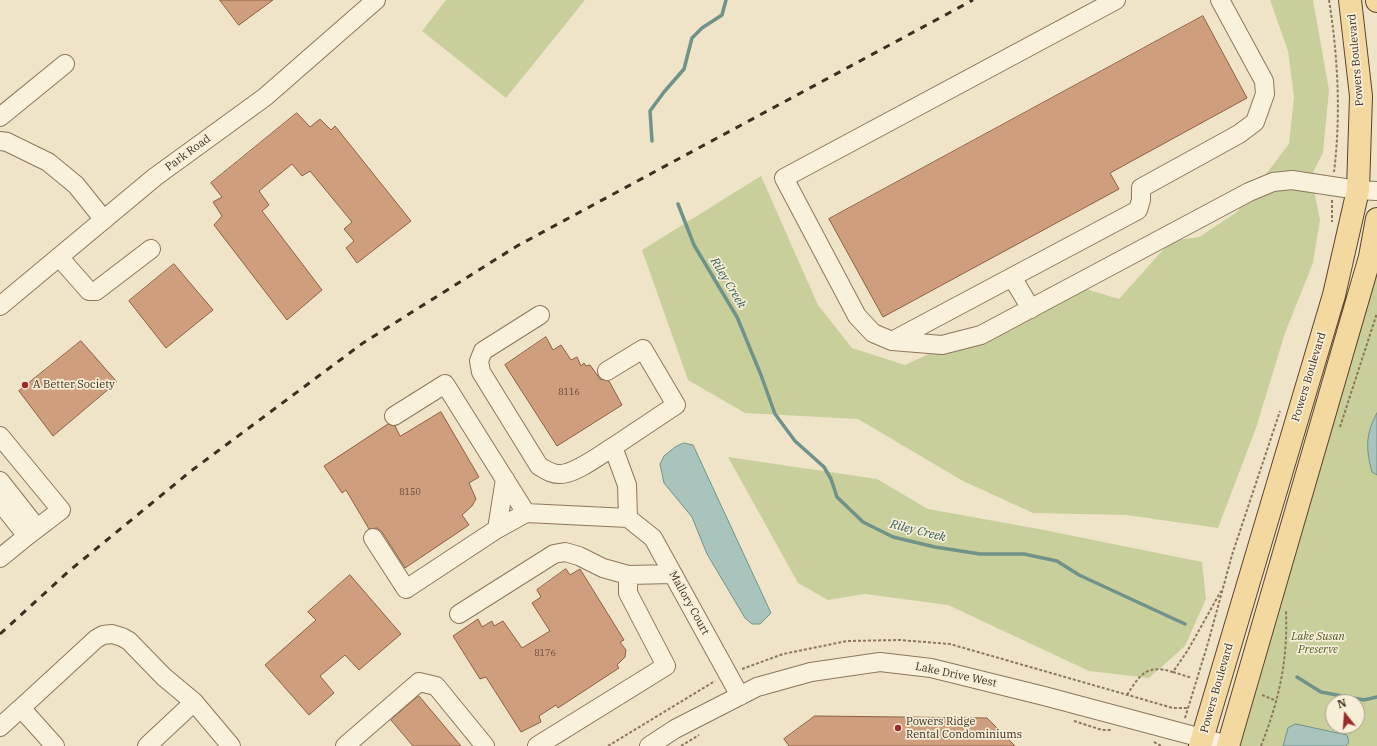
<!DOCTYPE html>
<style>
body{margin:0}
#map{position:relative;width:1377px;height:746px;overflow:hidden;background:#f0e4c8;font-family:"IBM Plex Serif",serif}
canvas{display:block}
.north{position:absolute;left:1325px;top:694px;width:40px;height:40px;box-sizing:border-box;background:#f7eed8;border:1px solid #ada18e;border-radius:50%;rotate:343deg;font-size:11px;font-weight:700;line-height:16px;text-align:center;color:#3d2e20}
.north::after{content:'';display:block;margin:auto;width:14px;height:18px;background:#9e2a2b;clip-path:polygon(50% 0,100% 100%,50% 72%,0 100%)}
</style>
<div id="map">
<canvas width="1377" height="746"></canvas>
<div class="north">N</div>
</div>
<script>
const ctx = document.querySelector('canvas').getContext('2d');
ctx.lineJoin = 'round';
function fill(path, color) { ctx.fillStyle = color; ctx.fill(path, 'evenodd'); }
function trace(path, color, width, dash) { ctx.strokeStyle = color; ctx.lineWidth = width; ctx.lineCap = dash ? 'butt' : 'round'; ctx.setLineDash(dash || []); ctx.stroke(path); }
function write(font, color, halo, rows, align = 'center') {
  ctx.font = font + ' "IBM Plex Serif",serif'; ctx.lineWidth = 3.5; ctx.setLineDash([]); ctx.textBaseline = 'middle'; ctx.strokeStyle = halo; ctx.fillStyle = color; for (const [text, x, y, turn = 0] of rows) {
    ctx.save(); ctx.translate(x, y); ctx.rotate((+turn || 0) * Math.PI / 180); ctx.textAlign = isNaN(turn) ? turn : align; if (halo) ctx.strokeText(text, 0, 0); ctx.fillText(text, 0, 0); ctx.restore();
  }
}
fill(new Path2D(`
 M446,0H585L506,98L422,31Z
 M1270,0H1313L1329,90L1323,153L1311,176L1320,220L1313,263L1285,333L1256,428L1218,528L1126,515L1033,513L963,481L858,419L745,413L688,380L642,250L761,176L818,305L852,348L905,365L1076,286L1119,299L1171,241L1199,237L1237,212L1289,144L1294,97L1288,51Z
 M1377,219V746H1229ZM1333,702H1357V726H1333Z
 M728,457L877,479L928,509L1039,529L1202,562L1206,599L1185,646L1149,678L1089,671L948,605L865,594L828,600L798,583Z`), '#c9cf9b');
const water = new Path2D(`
 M1377,413V475L1372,472C1366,449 1365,435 1377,413Z
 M684,443L693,445L771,613L760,624H752L745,618L707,554L692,517L664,483L660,464L664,456L675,447Z
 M1296,724L1347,735L1349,742L1346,746H1283L1288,728Z`);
fill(water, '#a9c4bc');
trace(water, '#6f938a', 1);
trace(new Path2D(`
 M652,141L650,111L664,92L684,69L692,38L702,28L722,15L726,0
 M678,204L694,245L737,317L761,375L775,414L795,441L824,467L831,479L837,497L863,522L893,537L935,547L980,554H1024L1057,561L1079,575L1185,624
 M1297,677L1321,692L1364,700L1377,697`), '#6f938a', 3.5);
const building = new Path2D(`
 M220,0H273L239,25Z
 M1203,16L1247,98L1110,173L1119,189L883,317L829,219Z
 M297,113L310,127L320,119L331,130L335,126L411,221L357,263L346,248L354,241L344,229L352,222L310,171L302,176L292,164L259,191L269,205L262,211L322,290L287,320L214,225L222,216L213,202L222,197L211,183Z
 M174,264L213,310L166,348L129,301Z
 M546,337L553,350L561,345L571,360L577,357L581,366L584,363L586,366L590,365L600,379L609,381L622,405L557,446L505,365Z
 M81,341L117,382L53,436L19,391Z
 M441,412L479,477L469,483L476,499L472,506L462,515L469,525L405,568L382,532L377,528L369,529L346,490L342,493L324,466L388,424L395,426L400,436Z
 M566,569L570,575L580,569L624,640L620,642L626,650L625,657L617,665L619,668L558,708L556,705L539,716L541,722L521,732L486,677L480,679L453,636L478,619L482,627L492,621L494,626L503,621L522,648L550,631L532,603L541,597L537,590Z
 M350,575L401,634L359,670L345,655L320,676L334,693L309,715L265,665L316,620L308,612Z
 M419,696L461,746H413L391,720Z
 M815,716L987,718L1015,746H789L784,739Z`);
fill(building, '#cf9f7d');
trace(building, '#8d5f41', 1);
const minor = new Path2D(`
 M1116,0L784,178L857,316L873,333L892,341L942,345L981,335L1249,192L1273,182L1292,180L1358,190L1377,191
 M0,117L65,64
 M0,141L7,142L48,162L76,185L104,220
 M59,257L89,291H96L151,249
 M1012,277L1031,309
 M0,306L155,177L265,97L376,0
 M540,315L483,351L479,361L481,372L539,466C546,470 551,474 559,474C574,475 600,455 613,447
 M892,341L1138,210L1141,200V188L1239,134L1255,122L1265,94L1264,81L1220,0
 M607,371L643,349L676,405L613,447L627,485L628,518
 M394,416L445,384L526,513L628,518
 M0,436L61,510L27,536
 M0,481L37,528
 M0,502L27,536L0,558
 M628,518L653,538L740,696
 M497,529L505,479
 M373,538L406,589L497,529L526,513
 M459,614L554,554L565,552L579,556L603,568L628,575L673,574
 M21,708L96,639L103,635L112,634L122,637L129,641L164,677L194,702L231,746
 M0,727L21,708L55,746
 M147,746L194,702
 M345,746L419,682L436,686L485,746
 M537,746L666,666L628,593V575
 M649,746L675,729L757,687L811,672L880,662L931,668L1044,696L1228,745`);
const major = new Path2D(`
 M1377,0V1
 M1200,746L1334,295L1358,190L1361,96L1350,0
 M1228,746L1370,257L1377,219`);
trace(minor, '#8d765c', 20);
trace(major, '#5b4430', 24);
trace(new Path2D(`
 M1329,0C1338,57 1341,115 1334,172
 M1332,200V222
 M1340,427L1377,313
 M742,669L783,654L847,641L900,640L950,644L1173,708H1188
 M1173,672L1192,678
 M1127,695C1140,674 1147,664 1173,672L1188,650L1221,591
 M1262,695L1277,701
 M1185,718L1208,643L1232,555L1280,411
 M1074,721L1102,730H1112
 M1154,742L1161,746
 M608,746L715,681
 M681,746L699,735
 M1261,746C1279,700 1288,661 1286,611`), '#8d765c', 2, [3, 2]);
trace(minor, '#faf1dc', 18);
trace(major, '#f3d9a0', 22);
trace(new Path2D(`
 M0,634L69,571L191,471L363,343L517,246L973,0`), '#3d2e20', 3, [7, 7]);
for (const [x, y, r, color] of [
 [25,385,4,"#9e2a2b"],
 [898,728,4,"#9e2a2b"]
]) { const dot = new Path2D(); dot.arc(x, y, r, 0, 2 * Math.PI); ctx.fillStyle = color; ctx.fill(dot); trace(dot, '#f7eed8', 1.5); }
write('9px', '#624a37', null, [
 ["8116",569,392],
 ["8150",410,492],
 ["8176",545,653]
]);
write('11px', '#3d2e20', '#f7eed8', [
 ["Powers Boulevard",1356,60,-95],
 ["Park Road",188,153,-36],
 ["Powers Boulevard",1309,377,-73],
 ["Mallory Court",689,603,61],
 ["Lake Drive West",956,675,12],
 ["Powers Boulevard",1217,688,-74]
]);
write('11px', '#3d2e20', '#f7eed8', [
 ["A Better Society",33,385],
 ["Powers Ridge",906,722],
 ["Rental Condominiums",906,735]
], 'left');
write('italic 11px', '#4d5a26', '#f7eed8', [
 ["Lake Susan",1318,637],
 ["Preserve",1318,650]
]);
write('italic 12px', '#2f5d5a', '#f7eed8', [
 ["Riley Creek",728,283,59],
 ["Riley Creek",918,531,14]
]);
</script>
